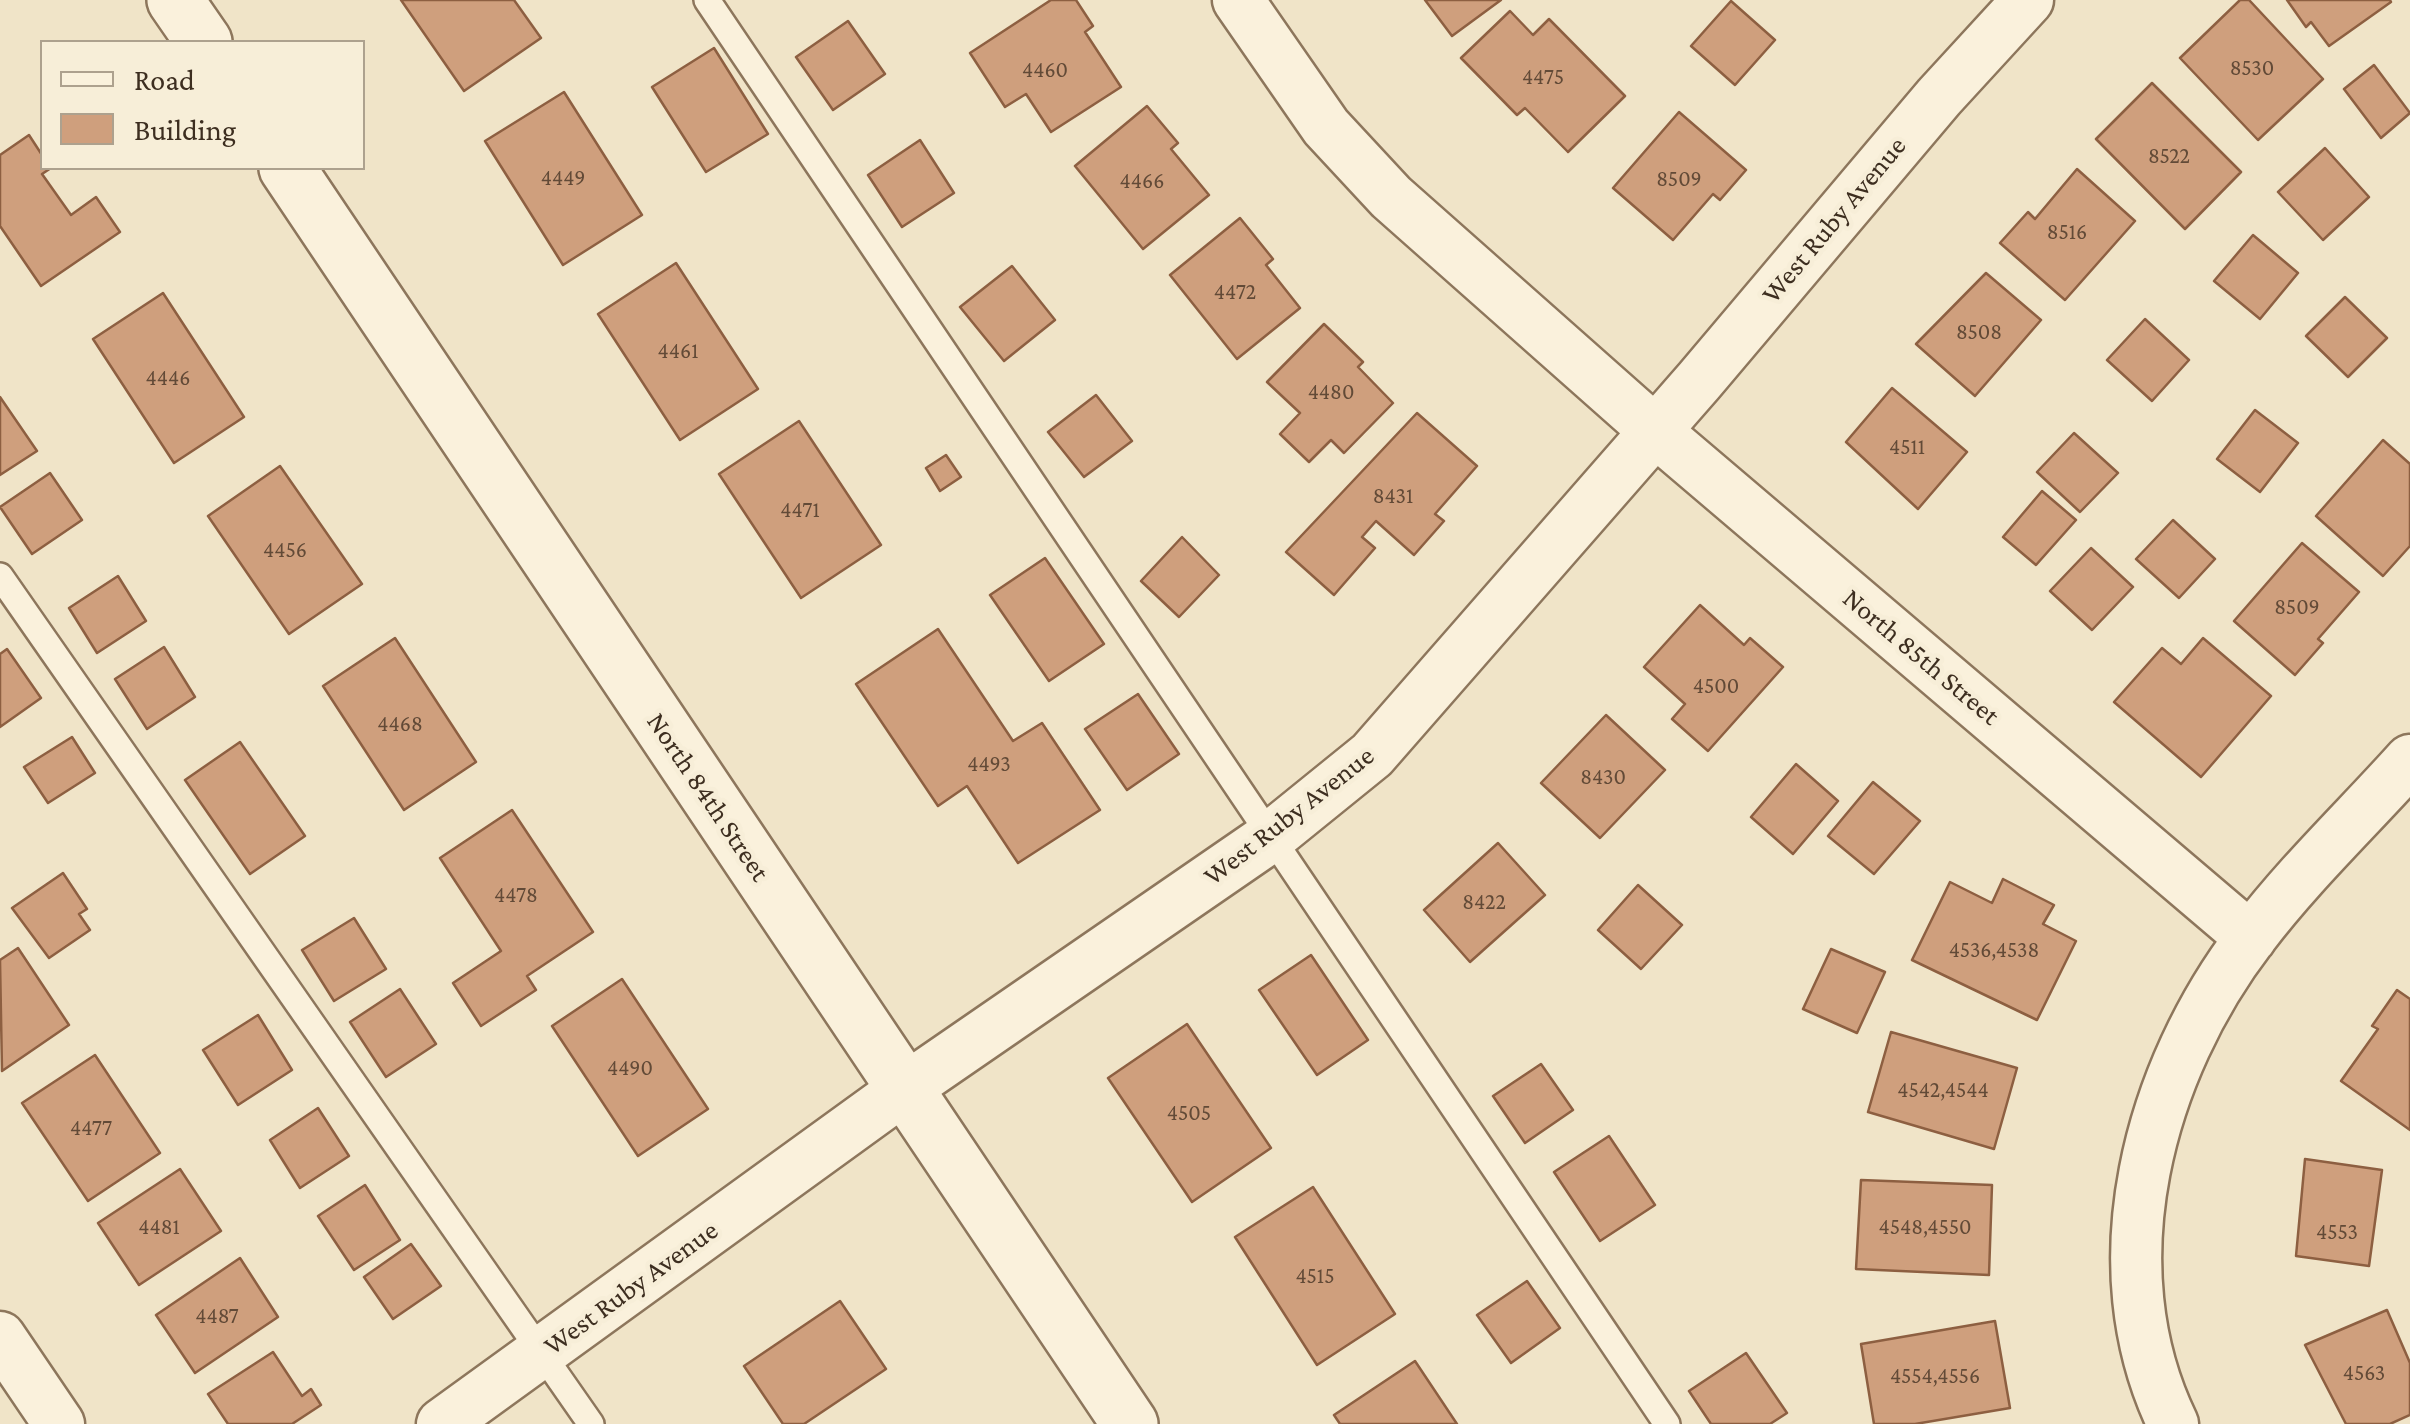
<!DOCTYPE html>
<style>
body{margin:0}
#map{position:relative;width:2410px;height:1424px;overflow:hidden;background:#f0e4c8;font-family:"Crimson Pro",serif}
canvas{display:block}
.legend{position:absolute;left:40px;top:40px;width:325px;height:130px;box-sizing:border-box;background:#f7eed8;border:2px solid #ada18e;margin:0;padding:12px 18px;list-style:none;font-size:30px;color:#3d2e20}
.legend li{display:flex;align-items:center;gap:20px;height:50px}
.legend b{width:50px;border:2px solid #ada18e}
</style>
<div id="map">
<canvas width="2410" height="1424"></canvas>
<ul class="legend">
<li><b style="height:12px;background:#faf1dc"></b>Road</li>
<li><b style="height:28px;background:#cf9f7d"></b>Building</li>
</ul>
</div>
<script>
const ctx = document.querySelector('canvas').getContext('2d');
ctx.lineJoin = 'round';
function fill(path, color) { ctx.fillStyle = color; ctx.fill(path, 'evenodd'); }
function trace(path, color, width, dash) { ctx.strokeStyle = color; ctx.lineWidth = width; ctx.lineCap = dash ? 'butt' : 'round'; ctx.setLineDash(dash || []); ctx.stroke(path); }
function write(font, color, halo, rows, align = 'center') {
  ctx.font = font + ' "Crimson Pro",serif'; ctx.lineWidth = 9; ctx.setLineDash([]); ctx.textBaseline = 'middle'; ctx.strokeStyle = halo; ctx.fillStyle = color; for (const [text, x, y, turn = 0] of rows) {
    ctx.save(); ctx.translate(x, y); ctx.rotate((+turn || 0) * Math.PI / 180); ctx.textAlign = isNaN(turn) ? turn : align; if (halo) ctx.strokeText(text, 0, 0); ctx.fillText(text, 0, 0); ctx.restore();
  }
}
const building = new Path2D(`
 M401,0H514L541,38L464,91Z
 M1051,0H1076L1093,26L1085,32L1121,87L1051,132L1026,94L1005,107L970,53Z
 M1425,0H1501L1452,36Z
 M2240,0H2249L2323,79L2258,140L2180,58Z
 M2287,0H2390L2391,2L2329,46L2311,22L2306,27Z
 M1731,1L1775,40L1735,85L1691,46Z
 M1510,11L1533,35L1549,19L1625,96L1568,152L1525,108L1517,115L1461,58Z
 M848,21L885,74L833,110L796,57Z
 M714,48L768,134L706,172L652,87Z
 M2374,65L2410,113L2381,138L2344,89Z
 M2152,83L2241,172L2185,229L2096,139Z
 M564,92L642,215L563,265L485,141Z
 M1147,106L1178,143L1171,149L1209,195L1143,249L1075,166Z
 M1679,112L1746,170L1720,200L1713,194L1673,240L1613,188Z
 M29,135L42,155V168H51L42,174L71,215L96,197L120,232L41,286L0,226V155Z
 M920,140L954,193L902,227L868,175Z
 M2325,148L2369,197L2323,240L2278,192Z
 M2077,169L2135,221L2065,300L2000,243L2028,212L2035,219Z
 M1240,218L1273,259L1266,265L1300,308L1237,359L1170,275Z
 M2253,235L2298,273L2260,319L2214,281Z
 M676,263L758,389L680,440L598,314Z
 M1012,266L1055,320L1004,361L960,307Z
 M1986,273L2041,320L1975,396L1916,344Z
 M163,293L244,417L174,463L93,339Z
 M2345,297L2387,338L2348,377L2306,336Z
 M2145,319L2189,360L2152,401L2107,360Z
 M1324,324L1363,362L1358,367L1393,403L1344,453L1331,440L1309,462L1280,434L1300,413L1267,382Z
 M1892,388L1967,452L1918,509L1846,442Z
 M1096,395L1132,441L1084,477L1048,432Z
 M0,397L37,451L0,475Z
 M2255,410L2298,443L2260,492L2217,459Z
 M1417,413L1477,466L1435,514L1444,521L1414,555L1376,521L1362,537L1375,548L1334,595L1286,552Z
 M799,421L881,545L801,598L719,474Z
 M2074,433L2118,473L2080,512L2037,472Z
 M2383,440L2410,464V546L2383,576L2316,516Z
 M946,455L961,477L940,491L926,468Z
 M280,466L362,584L289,634L208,516Z
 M50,473L82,520L32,554L0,507Z
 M2042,491L2076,520L2036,565L2003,537Z
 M2173,520L2215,559L2179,598L2136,559Z
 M1182,537L1219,575L1179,617L1141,581Z
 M2302,543L2359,592L2318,639L2323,643L2295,675L2234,621Z
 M2091,548L2133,587L2092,630L2050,591Z
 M1045,558L1104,644L1049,681L990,595Z
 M118,576L146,621L97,653L69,608Z
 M1700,605L1744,645L1750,638L1783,667L1708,751L1672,719L1685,704L1644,667Z
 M938,629L1013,741L1042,723L1100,810L1018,863L967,786L938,806L856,684Z
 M395,638L476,762L404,810L323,686Z
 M2203,638L2271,696L2201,777L2114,702L2162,648L2181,664Z
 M164,647L195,697L147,729L115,679Z
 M7,649L41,698L0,727V654Z
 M1138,694L1179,754L1127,790L1085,729Z
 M1606,715L1665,770L1600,838L1541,783Z
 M72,737L95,773L48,803L24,767Z
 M240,742L305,836L250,874L185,780Z
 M1796,764L1838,801L1793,854L1751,817Z
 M1873,782L1920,821L1874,874L1828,836Z
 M512,810L593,932L527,976L536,990L481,1026L453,983L501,951L440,858Z
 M1498,843L1545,895L1470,962L1424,910Z
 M63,873L87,909L79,914L90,930L49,958L12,908Z
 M2003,879L2054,905L2043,924L2076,941L2037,1020L1912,960L1950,882L1992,903Z
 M1638,885L1682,925L1641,969L1598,930Z
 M354,918L386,969L334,1001L302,950Z
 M18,948L69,1025L2,1071L0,960Z
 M1831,949L1885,972L1857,1033L1803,1009Z
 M1311,955L1368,1040L1317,1075L1259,990Z
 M622,979L708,1109L638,1156L552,1026Z
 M400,989L436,1044L386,1077L350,1022Z
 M2397,990L2410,999V1130L2341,1081L2378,1029L2372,1026Z
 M258,1015L292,1070L238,1105L203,1050Z
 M1187,1024L1271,1148L1192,1202L1108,1078Z
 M1891,1032L2017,1068L1994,1149L1868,1112Z
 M95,1055L160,1153L88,1201L22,1103Z
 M1541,1064L1573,1110L1525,1143L1493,1096Z
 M318,1108L349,1156L300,1188L270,1140Z
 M1609,1136L1655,1205L1600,1241L1554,1172Z
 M2305,1159L2382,1170L2369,1266L2296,1256Z
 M180,1169L221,1231L139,1285L98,1223Z
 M1861,1180L1992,1185L1989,1275L1856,1269Z
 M365,1185L400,1240L354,1270L318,1216Z
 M1313,1187L1395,1314L1317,1365L1235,1237Z
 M411,1244L441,1286L393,1319L364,1277Z
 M240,1258L278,1317L195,1373L156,1315Z
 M1527,1281L1560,1328L1511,1363L1477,1315Z
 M840,1301L886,1369L804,1424H783L744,1366Z
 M2387,1310L2410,1363V1415L2390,1424H2346L2305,1345Z
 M1995,1321L2010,1408L1915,1424H1874L1861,1344Z
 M273,1352L302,1396L311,1389L321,1405L292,1424H228L208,1394Z
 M1746,1353L1787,1413L1770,1424H1711L1689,1391Z
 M1415,1361L1457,1424H1340L1334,1415Z`);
fill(building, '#cf9f7d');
trace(building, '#8d5f41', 2.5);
const service = new Path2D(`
 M707,0L1667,1424
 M0,576L591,1424`);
const minor = new Path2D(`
 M1238,0L1326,127L1391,197L1654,430L2251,938
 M0,1337L59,1424
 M442,1424L903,1090L1272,836L1372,755L1699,381L1939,97L2028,0
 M2173,1424C2096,1266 2148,1071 2252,936C2299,874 2358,818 2410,760`);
const tertiary = new Path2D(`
 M175,0L204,42
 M287,168L1130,1424`);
trace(service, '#8d765c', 30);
trace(minor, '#8d765c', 55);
trace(tertiary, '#8d765c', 60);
trace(service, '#faf1dc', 25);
trace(minor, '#faf1dc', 50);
trace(tertiary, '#faf1dc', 55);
write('22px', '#624a37', null, [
 ["8530",2252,68],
 ["4460",1045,70],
 ["4475",1543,77],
 ["8522",2169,156],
 ["4449",563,178],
 ["8509",1679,179],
 ["4466",1142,181],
 ["8516",2067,232],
 ["4472",1235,292],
 ["8508",1979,332],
 ["4461",678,351],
 ["4446",168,378],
 ["4480",1331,392],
 ["4511",1907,447],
 ["8431",1393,496],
 ["4471",800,510],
 ["4456",285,550],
 ["8509",2297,607],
 ["4500",1716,686],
 ["4468",400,724],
 ["4493",989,764],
 ["8430",1603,777],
 ["4478",516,895],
 ["8422",1484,902],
 ["4536,4538",1994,950],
 ["4490",630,1068],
 ["4542,4544",1943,1090],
 ["4505",1189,1113],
 ["4477",91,1128],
 ["4481",159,1227],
 ["4548,4550",1925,1227],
 ["4553",2337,1232],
 ["4515",1315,1276],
 ["4487",217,1316],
 ["4563",2364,1373],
 ["4554,4556",1935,1376]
]);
write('28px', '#3d2e20', '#f7eed8', [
 ["West Ruby Avenue",1834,220,-50],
 ["North 85th Street",1921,657,40],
 ["North 84th Street",708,797,56],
 ["West Ruby Avenue",1289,816,-38],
 ["West Ruby Avenue",631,1288,-36]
]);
</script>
